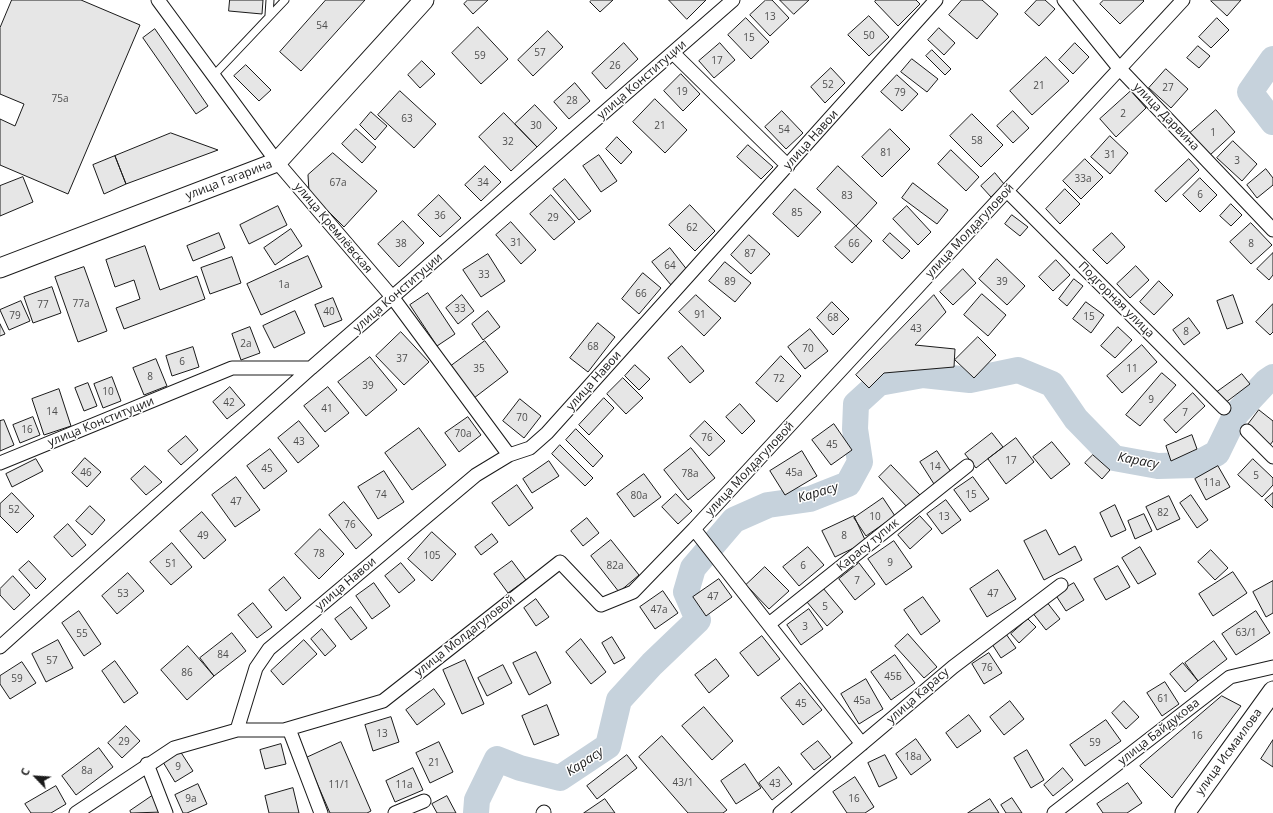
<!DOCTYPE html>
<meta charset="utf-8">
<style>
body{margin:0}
#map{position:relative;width:1273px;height:813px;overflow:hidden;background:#fff;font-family:"Open Sans",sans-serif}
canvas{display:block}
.north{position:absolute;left:16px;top:757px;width:40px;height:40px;-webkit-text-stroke:3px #fff;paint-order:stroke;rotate:295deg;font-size:11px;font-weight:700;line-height:16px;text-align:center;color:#1a1a1a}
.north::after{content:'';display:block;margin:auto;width:14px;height:18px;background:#1a1a1a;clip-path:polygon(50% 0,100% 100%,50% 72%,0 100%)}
</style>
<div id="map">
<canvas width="1273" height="813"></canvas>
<div class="north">С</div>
</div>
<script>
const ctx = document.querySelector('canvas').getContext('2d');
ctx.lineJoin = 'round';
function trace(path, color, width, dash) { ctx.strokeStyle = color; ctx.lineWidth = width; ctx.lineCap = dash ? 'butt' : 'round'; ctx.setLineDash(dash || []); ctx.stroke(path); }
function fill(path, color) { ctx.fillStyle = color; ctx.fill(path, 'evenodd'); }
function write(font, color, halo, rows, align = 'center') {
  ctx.font = font + ' "Open Sans",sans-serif'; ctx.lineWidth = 3; ctx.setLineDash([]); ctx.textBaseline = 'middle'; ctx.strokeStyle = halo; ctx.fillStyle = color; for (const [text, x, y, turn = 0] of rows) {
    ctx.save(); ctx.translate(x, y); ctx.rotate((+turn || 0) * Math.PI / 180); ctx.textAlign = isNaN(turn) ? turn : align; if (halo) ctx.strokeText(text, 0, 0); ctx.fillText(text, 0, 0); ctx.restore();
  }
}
trace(new Path2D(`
 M1273,59L1250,92L1273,122
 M476,813L477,800L497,759L520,768L560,778L608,746L619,700L652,664L698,620L686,592L693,568L734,520L768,505L810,499L848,484L860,462L855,429L856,404L879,383L923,375L970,380L1018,370L1052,384L1076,419L1114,458L1158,466L1195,465L1217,453L1236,414L1267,381L1273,377`), '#c6d2dc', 26);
const building = new Path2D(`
 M12,0H81L140,25L68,194L0,165V119L15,126L24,104L0,94V28Z
 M230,0H263L262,14L229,11Z
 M326,0H365L301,71L280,52Z
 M468,0H488L473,14L464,4Z
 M592,0H613L600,12L590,2Z
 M669,0H706L687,19Z
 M766,0H772L789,18L770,36L750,15Z
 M780,0H809L794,14Z
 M876,0H916L920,4L898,26L875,2Z
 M962,0H982L998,14L977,39L949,15Z
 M1037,0H1045L1055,9L1039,26L1025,13Z
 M1104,0H1143L1144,1L1120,24L1100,4Z
 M1212,0H1241L1227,16L1211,1Z
 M869,16L889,37L869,56L848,35Z
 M746,18L769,42L751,59L728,35Z
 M1217,18L1229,30L1211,48L1199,37Z
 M478,27L508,59L481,84L452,53Z
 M939,28L955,43L944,55L928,40Z
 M155,29L208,106L196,114L143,38Z
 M548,31L563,47L533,76L518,60Z
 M624,43L638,59L606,89L592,73Z
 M720,43L735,60L714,78L699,61Z
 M1075,43L1089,57L1073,74L1059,60Z
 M1198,46L1210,56L1199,68L1187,58Z
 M932,50L951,69L945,75L926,56Z
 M1046,57L1069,81L1032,115L1010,91Z
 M912,59L938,79L927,92L901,72Z
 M422,61L435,74L420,88L408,75Z
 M246,65L271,90L259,101L234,76Z
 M831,68L845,83L825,103L811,87Z
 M1166,69L1188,89L1171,108L1149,88Z
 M681,74L700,94L683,111L664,91Z
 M897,75L918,94L902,111L881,92Z
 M575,83L590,101L569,119L554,102Z
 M400,91L436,124L414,148L378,115Z
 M1131,91L1146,108L1116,137L1100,119Z
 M655,99L687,130L665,153L633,122Z
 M535,105L557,128L537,147L515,124Z
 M1216,110L1235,132L1210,155L1190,133Z
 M782,111L803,133L786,149L765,127Z
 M1013,111L1029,128L1013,143L997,126Z
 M371,112L387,126L375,140L360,125Z
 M504,113L537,147L511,171L479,137Z
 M972,114L1003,145L981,167L950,136Z
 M356,129L376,147L362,163L342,144Z
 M890,129L910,149L882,177L862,157Z
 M171,133L218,150L126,184L115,156Z
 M1110,136L1128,153L1110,174L1091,157Z
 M617,137L632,152L621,164L606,149Z
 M1233,141L1257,164L1242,181L1217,158Z
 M748,145L773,167L761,179L737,157Z
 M951,150L979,177L966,191L938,164Z
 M333,153L377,191L344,227L309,192L308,175Z
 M599,155L617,181L601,192L583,166Z
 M115,156L126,184L104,194L93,165Z
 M1085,159L1103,177L1081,199L1063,181Z
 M1189,159L1199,170L1166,202L1155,191Z
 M485,166L501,182L481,201L465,185Z
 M838,166L877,203L856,226L817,189Z
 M1266,169L1273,178V185L1257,198L1247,185Z
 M995,173L1004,184L991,197L981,186Z
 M23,177L33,202L0,216V186Z
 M1200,178L1217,195L1200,212L1183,195Z
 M565,179L591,211L579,220L553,189Z
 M913,183L948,210L937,224L902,198Z
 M795,189L821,212L798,237L773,214Z
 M1065,189L1080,204L1060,224L1046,209Z
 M439,195L461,218L440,237L418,215Z
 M551,195L575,222L554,240L530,214Z
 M1231,204L1242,215L1231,226L1220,216Z
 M690,205L715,231L695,251L669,225Z
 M278,206L287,225L249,244L240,225Z
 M907,206L931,232L918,245L893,219Z
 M1012,215L1028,227L1020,236L1005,224Z
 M403,221L424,243L399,267L378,244Z
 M511,222L536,250L521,264L496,235Z
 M1251,223L1272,245L1251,264L1230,242Z
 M856,226L872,241L852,263L835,247Z
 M291,229L302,246L275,265L264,248Z
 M219,233L225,248L193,261L187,246Z
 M890,233L910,251L902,259L883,241Z
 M1112,233L1125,247L1107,264L1093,250Z
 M749,235L770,254L751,274L731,255Z
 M145,246L160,290L197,276L205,299L124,329L116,308L140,299L134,280L115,287L106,260Z
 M670,248L688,271L671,285L652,262Z
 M1273,253V275L1269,280L1257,269Z
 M488,254L505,281L481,297L463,270Z
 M308,256L322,287L261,315L247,284Z
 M232,257L241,283L210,294L201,268Z
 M997,259L1025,286L1007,305L979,279Z
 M1056,260L1070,275L1053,291L1039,277Z
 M725,262L751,283L735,302L709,281Z
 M1136,266L1149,280L1130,298L1117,284Z
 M84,267L107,331L78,342L55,277Z
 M963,269L976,283L953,305L940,292Z
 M643,273L661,288L639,314L622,299Z
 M1074,279L1083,286L1067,306L1059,299Z
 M1159,281L1173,295L1154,315L1140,302Z
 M52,287L61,313L33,323L24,297Z
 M428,293L455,334L437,346L410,305Z
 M982,294L1006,315L988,336L964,315Z
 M462,295L474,311L458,324L446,308Z
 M696,295L721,318L704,336L679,312Z
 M934,295L946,312L915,345L955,349L954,367L884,373L869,388L856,375Z
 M1233,295L1243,323L1227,329L1217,301Z
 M333,298L342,320L324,327L315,305Z
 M21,301L30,321L9,330L0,310Z
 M832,302L849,319L833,335L817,318Z
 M1086,302L1104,315L1091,333L1073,319Z
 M1273,304V332L1270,335L1256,322Z
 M295,311L305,333L274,348L263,326Z
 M488,311L500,327L483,340L472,324Z
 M1189,318L1200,333L1184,345L1173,330Z
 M598,323L615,337L588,372L570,358Z
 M0,324L5,334L0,336Z
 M250,327L260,353L241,360L232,334Z
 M1118,327L1132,340L1115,358L1101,346Z
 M810,329L828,351L805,369L788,347Z
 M401,332L429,362L404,385L376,356Z
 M978,337L996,355L974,378L955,360Z
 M485,341L508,372L474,398L451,366Z
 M1142,345L1157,362L1122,393L1107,376Z
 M682,346L704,371L690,383L668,358Z
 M193,347L199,367L172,376L166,356Z
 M781,356L801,376L777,402L756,383Z
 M370,357L397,390L366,416L338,382Z
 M156,359L167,386L144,395L133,368Z
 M635,365L650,379L639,390L625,376Z
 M1162,373L1176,385L1140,426L1126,415Z
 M1242,374L1250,384L1225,403L1217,392Z
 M112,377L121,401L103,408L94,384Z
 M623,378L643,398L626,414L607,394Z
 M88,383L97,406L84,411L75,388Z
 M230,387L245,405L227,419L213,402Z
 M328,387L349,413L325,432L304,406Z
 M59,389L71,426L44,435L32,399Z
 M1193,393L1205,406L1176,433L1164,420Z
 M604,398L614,408L589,435L579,425Z
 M520,399L541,416L524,438L503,421Z
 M740,404L755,421L742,434L726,417Z
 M1259,410L1273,421V441L1270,445L1247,426Z
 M33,417L40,435L20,443L13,425Z
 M468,417L481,435L459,452L445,433Z
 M4,420L14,445L0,451V421Z
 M299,421L319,446L298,463L278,438Z
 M705,421L725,441L709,456L690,436Z
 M834,424L852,450L831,465L812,440Z
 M419,428L446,465L412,490L385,453Z
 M576,429L603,456L593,467L566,440Z
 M992,433L1003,447L976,468L965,454Z
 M1192,435L1197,449L1171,461L1166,446Z
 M186,436L198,450L181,465L168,451Z
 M1016,438L1034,462L1006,484L988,459Z
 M1052,442L1070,464L1051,479L1033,457Z
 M560,445L593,478L585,486L552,454Z
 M691,448L715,478L688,500L664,470Z
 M270,449L287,471L264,489L247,466Z
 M802,451L817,476L785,495L770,471Z
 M937,451L951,472L934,484L920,462Z
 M1093,455L1110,470L1102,479L1085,463Z
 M85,458L101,472L87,487L72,473Z
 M36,459L43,471L12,487L6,474Z
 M1253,459L1273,478V485L1262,497L1238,475Z
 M549,461L559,476L532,493L523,479Z
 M891,465L921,496L908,508L879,477Z
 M145,466L162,482L146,495L131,479Z
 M1218,466L1230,487L1206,500L1195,479Z
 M384,471L404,502L378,519L358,487Z
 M644,474L661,497L634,517L617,494Z
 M236,477L260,510L235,527L212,495Z
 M973,477L989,499L970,512L954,490Z
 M517,485L533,508L509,526L492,503Z
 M12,493L34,516L17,533L0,516V504Z
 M1273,493V508L1265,500Z
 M676,494L692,511L678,524L662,507Z
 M1191,495L1208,520L1197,528L1180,503Z
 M1169,496L1180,519L1157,530L1146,507Z
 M883,498L895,516L866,536L854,518Z
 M946,500L961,520L942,534L927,514Z
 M344,502L372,535L356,549L329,515Z
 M1115,505L1126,530L1111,537L1100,513Z
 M90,506L105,520L92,535L76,521Z
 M202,512L226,540L204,559L180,531Z
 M1144,514L1152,531L1135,539L1128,521Z
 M854,516L866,542L835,557L822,531Z
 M920,516L932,529L910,549L898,535Z
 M587,518L599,533L583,546L571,531Z
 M68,524L86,545L72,557L54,537Z
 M320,529L344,554L319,579L295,554Z
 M1046,530L1059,555L1075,546L1082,560L1044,580L1024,541Z
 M432,532L456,554L432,581L408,559Z
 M492,534L498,542L481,555L475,547Z
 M611,540L639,575L619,592L591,556Z
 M894,541L912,567L886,585L868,559Z
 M172,543L192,567L171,585L150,562Z
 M808,547L824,565L799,586L783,567Z
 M1140,547L1156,574L1138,584L1122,558Z
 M1211,550L1228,568L1215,580L1198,562Z
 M29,561L46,579L36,589L19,570Z
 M512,561L526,580L508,593L494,574Z
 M401,563L415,580L399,593L385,576Z
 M859,563L875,584L855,600L839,579Z
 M1118,566L1130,587L1106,600L1094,579Z
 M765,567L789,591L769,609L746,585Z
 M998,570L1016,599L987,617L970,589Z
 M1233,572L1247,593L1213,616L1199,594Z
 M128,573L144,591L117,614L102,596Z
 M13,576L30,595L14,610L0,595V589Z
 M284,577L301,598L286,611L269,590Z
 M719,579L732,597L706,616L693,597Z
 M1273,581V613L1266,617L1253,592Z
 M374,583L390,606L372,619L356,596Z
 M1074,583L1084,600L1066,611L1055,594Z
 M823,588L843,612L827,626L807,602Z
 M663,591L678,613L655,629L640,607Z
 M923,597L940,621L921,635L904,610Z
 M536,599L549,617L536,626L524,608Z
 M1046,601L1060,619L1046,630L1032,612Z
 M253,603L272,627L257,638L238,615Z
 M351,607L367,628L351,640L335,619Z
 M809,609L823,629L801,645L787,625Z
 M79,611L101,644L84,656L62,623Z
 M1256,611L1270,633L1236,655L1222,634Z
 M1028,619L1036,627L1019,643L1011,634Z
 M322,629L336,646L325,656L311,639Z
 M232,633L246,651L214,676L200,658Z
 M908,634L937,667L924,678L895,646Z
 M1006,634L1016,648L1001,658L992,644Z
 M762,636L780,659L758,676L740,653Z
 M612,637L625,658L614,664L602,643Z
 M581,639L606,672L591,684L566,652Z
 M58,640L73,668L46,682L32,654Z
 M304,640L317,654L283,685L271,671Z
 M1214,641L1227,659L1198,681L1185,663Z
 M188,646L214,676L187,700L161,670Z
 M536,652L551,683L529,695L513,663Z
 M989,653L1002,673L984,684L972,664Z
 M895,655L915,683L891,700L871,672Z
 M716,659L729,676L709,693L695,675Z
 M465,660L484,704L462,714L443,670Z
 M115,661L138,693L124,703L102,671Z
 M22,662L36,683L10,699L0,684V676Z
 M1183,663L1198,681L1185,692L1170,674Z
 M503,665L512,683L487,696L478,678Z
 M866,679L883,709L859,724L841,694Z
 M1165,682L1179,704L1162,716L1147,693Z
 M800,683L822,710L803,725L781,698Z
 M434,689L445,704L417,725L406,710Z
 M1222,696L1241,706L1172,798L1140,766Z
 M1010,701L1024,719L1004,735L990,717Z
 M1124,701L1139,717L1126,729L1112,713Z
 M547,705L559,735L534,745L522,716Z
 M704,707L733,741L712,760L682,726Z
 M969,715L981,731L957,748L946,733Z
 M391,717L399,742L373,751L365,725Z
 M1106,720L1121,741L1085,766L1070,745Z
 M126,726L140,741L122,758L108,743Z
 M662,736L727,810L723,813H688L639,757Z
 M916,739L931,760L911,775L896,754Z
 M1273,740V767L1261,759Z
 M818,741L831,757L814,770L801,754Z
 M341,742L371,811L367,813H330L306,758Z
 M439,742L453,772L430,783L416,753Z
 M281,744L286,764L265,769L260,750Z
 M99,748L113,767L76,795L62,776Z
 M1027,750L1044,780L1031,788L1014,758Z
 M180,751L193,771L175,782L163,762Z
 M627,755L637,768L597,799L587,786Z
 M885,755L897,778L879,787L868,763Z
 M745,764L761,788L736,804L721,781Z
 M779,767L792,784L772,800L759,783Z
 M413,768L423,790L395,802L386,781Z
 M1063,768L1073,780L1053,796L1044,785Z
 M855,777L874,807L865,813H847L833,792Z
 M1128,783L1142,803L1127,813H1103L1097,804Z
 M198,784L207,804L187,813H183L175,795Z
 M56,786L66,804L51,813H31L25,804Z
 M293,788L299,813H269L265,796Z
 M152,796L163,812L131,813L130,811Z
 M447,796L456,813H437L432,804Z
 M1012,798L1022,813H1006L1001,805Z
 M605,799L615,813H584Z
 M990,799L999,813H968Z`);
fill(building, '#e6e6e6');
trace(building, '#1a1a1a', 1);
const lane = new Path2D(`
 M269,15L270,0
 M213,76L285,0`);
const street = new Path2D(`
 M158,0L277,162L393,298L509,455
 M1064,0L1119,68L1273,230
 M673,53L788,166
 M1007,191L1224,408
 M1247,431L1273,457
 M0,463L232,368H311L733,0
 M694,529L862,744
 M769,624L967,466
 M0,647L311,368
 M289,729L321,813
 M237,730L256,668L269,649L476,475L509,455L530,448L547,433L936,0
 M147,764L166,813
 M76,813L174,748L237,730H284L383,701L560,562L601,605L633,592L694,529L1183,0
 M395,813L424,801
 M543,813L544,812
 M780,813L953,667L1061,585
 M1054,813L1230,677L1273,667`);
const secondary = new Path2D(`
 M0,268L277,162L424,0
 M1185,813L1273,691`);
trace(lane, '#1a1a1a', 9);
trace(street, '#1a1a1a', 15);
trace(secondary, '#1a1a1a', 21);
trace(lane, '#fff', 7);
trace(street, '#fff', 13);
trace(secondary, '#fff', 19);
write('10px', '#4d4d4d', null, [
 ["13",770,17],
 ["54",322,26],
 ["50",869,36],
 ["15",749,38],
 ["57",540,53],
 ["59",480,56],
 ["17",717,61],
 ["26",615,66],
 ["52",828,85],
 ["21",1039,86],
 ["27",1168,88],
 ["19",682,92],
 ["79",900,93],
 ["75а",60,99],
 ["28",572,101],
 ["2",1123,114],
 ["63",407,119],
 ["30",536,126],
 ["21",660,126],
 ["54",784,130],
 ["1",1213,133],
 ["58",977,141],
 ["32",508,142],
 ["81",886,153],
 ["31",1110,155],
 ["3",1237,161],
 ["33а",1083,179],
 ["67а",338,183],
 ["34",483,183],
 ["6",1200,195],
 ["83",847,196],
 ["85",797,213],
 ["36",440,216],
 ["29",553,218],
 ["62",692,228],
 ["31",516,243],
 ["38",401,244],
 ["66",854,244],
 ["8",1251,244],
 ["87",750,254],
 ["64",670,266],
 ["33",484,275],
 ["89",730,282],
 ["39",1002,282],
 ["1а",284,285],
 ["66",641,294],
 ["77а",81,304],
 ["77",43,305],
 ["33",460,309],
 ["40",329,312],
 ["91",700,315],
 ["79",15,316],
 ["15",1089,317],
 ["68",833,318],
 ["43",916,329],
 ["8",1186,332],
 ["2а",246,344],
 ["68",593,347],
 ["70",808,349],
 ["37",402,359],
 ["6",182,362],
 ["35",479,369],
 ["11",1132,369],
 ["8",150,377],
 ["72",779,379],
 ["39",368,386],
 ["10",108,392],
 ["9",1151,400],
 ["42",229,403],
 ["41",327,409],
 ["14",52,412],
 ["7",1185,413],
 ["70",522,418],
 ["16",27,430],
 ["70а",463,434],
 ["76",707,438],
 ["43",299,442],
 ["45",832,445],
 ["17",1011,461],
 ["14",935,467],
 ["45",267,469],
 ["46",86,473],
 ["45а",794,473],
 ["78а",690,474],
 ["5",1256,476],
 ["11а",1212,483],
 ["74",381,495],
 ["15",971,495],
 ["80а",639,496],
 ["47",236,502],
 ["52",14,510],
 ["82",1163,513],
 ["10",875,517],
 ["13",944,517],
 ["76",350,525],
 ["49",203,536],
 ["8",844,536],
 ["78",319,554],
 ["105",432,556],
 ["9",890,563],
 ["51",171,564],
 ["82а",615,566],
 ["6",803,566],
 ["7",857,581],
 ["53",123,594],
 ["47",993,594],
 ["47",713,597],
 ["5",825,607],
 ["47а",659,610],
 ["3",805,627],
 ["63/1",1246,633],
 ["55",82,634],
 ["84",223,655],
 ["57",52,661],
 ["76",987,668],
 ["86",187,673],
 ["45Б",893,677],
 ["59",17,679],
 ["61",1163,699],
 ["45а",862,701],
 ["45",801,704],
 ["13",382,734],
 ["16",1197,736],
 ["29",124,742],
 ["59",1095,743],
 ["18а",913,757],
 ["21",434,763],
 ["9",178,767],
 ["8а",87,771],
 ["43/1",683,783],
 ["43",775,784],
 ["11/1",339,785],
 ["11а",404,785],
 ["9а",191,799],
 ["16",854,799]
]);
write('12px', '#1a1a1a', '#fff', [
 ["улица Конституции",642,80,-41],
 ["улица Дарвина",1166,117,46],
 ["улица Навои",811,140,-48],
 ["улица Гагарина",229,180,-21],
 ["улица Кремлёвская",333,228,50],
 ["улица Молдагуловой",970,231,-47],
 ["улица Конституции",398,293,-41],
 ["Подгорная улица",1116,300,45],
 ["улица Навои",594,381,-48],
 ["улица Конституции",101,422,-22],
 ["улица Молдагуловой",750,469,-47],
 ["Карасу тупик",868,545,-39],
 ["улица Навои",346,584,-40],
 ["улица Молдагуловой",465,636,-38],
 ["улица Карасу",918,696,-41],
 ["улица Байдукова",1159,732,-38],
 ["улица Исмаилова",1229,752,-54]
]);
write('italic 13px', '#1a1a1a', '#fff', [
 ["Карасу",1138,461,11],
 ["Карасу",818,493,-17],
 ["Карасу",585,762,-33]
]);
</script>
